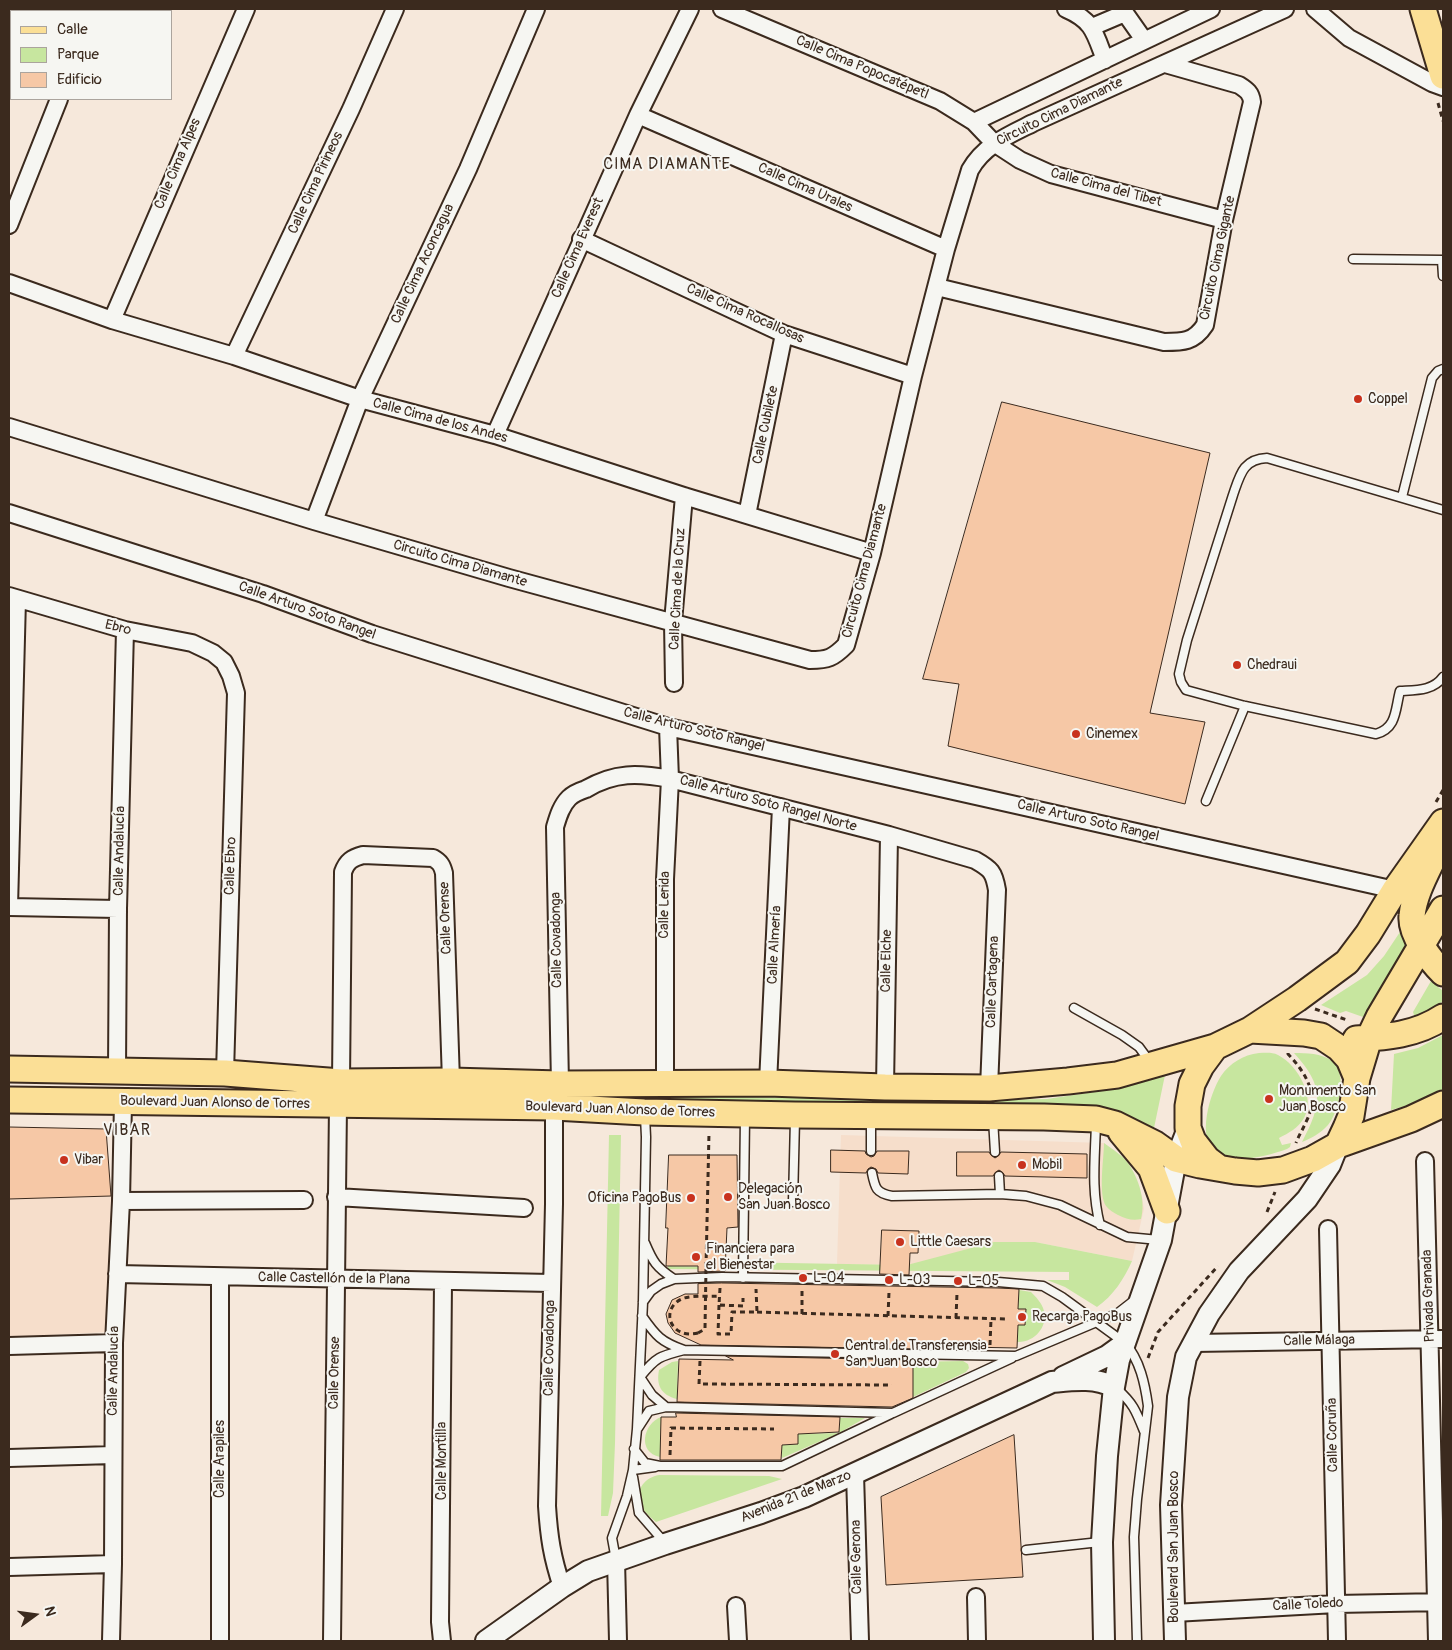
<!DOCTYPE html>
<meta charset="utf-8">
<style>
body{margin:0}
#map{position:relative;width:1452px;height:1650px;overflow:hidden;background:#f6e8db;font-family:Pangolin,sans-serif}
canvas{display:block}
.frame{position:absolute;inset:0;border:10px solid #3b2a1e;pointer-events:none}
.legend{position:absolute;left:10px;top:10px;width:162px;height:90px;box-sizing:border-box;background:#f6f6f2;border:1px solid #aba49d;margin:0;padding:6px 9px;list-style:none;font-size:15px;color:#3b2a1e}
.legend li{display:flex;align-items:center;gap:10px;height:25px}
.legend b{width:25px;border:1px solid #aba49d}
.north{position:absolute;left:10px;top:1590px;width:50px;height:50px;-webkit-text-stroke:4px #f6f6f2;paint-order:stroke;rotate:76deg;font-size:14px;font-weight:700;line-height:20px;text-align:center;color:#3b2a1e}
.north::after{content:'';display:block;margin:auto;width:18px;height:22px;background:#3b2a1e;clip-path:polygon(50% 0,100% 100%,50% 72%,0 100%)}
</style>
<div id="map">
<canvas width="1452" height="1650"></canvas>
<div class="frame"></div>
<ul class="legend">
<li><b style="height:6px;background:#fbdf96"></b>Calle</li>
<li><b style="height:14px;background:#c7e69f"></b>Parque</li>
<li><b style="height:14px;background:#f6c8a6"></b>Edificio</li>
</ul>
<div class="north">N</div>
</div>
<script>
const ctx = document.querySelector('canvas').getContext('2d');
ctx.lineJoin = 'round';
function fill(path, color) { ctx.fillStyle = color; ctx.fill(path, 'evenodd'); }
function trace(path, color, width, dash) { ctx.strokeStyle = color; ctx.lineWidth = width; ctx.lineCap = dash ? 'butt' : 'round'; ctx.setLineDash(dash || []); ctx.stroke(path); }
function write(font, color, halo, rows, align = 'center') {
  ctx.font = font + ' Pangolin,sans-serif'; ctx.lineWidth = 4; ctx.setLineDash([]); ctx.textBaseline = 'middle'; ctx.strokeStyle = halo; ctx.fillStyle = color; for (const [text, x, y, turn = 0] of rows) {
    ctx.save(); ctx.translate(x, y); ctx.rotate((+turn || 0) * Math.PI / 180); ctx.textAlign = isNaN(turn) ? turn : align; if (halo) ctx.strokeText(text, 0, 0); ctx.fillText(text, 0, 0); ctx.restore();
  }
}
fill(new Path2D(`
 M841,1135L1104,1143L1128,1163L1142,1196L1144,1209L1132,1261L1035,1242L907,1265L837,1264Z
 M111,1196L107,1332L9,1337V1199Z`), '#f6decb');
fill(new Path2D(`
 M1404,926L1407,944L1363,1017L1346,1011L1340,1013L1321,1005L1367,975L1384,956Z
 M1431,981L1443,991V1001L1433,1010L1415,1018L1413,1012Z
 M1443,1035V1090L1412,1104L1391,1110L1394,1054L1418,1048Z
 M1259,1053C1266,1053 1272,1052 1278,1055C1298,1065 1316,1098 1304,1118C1298,1128 1289,1133 1279,1138L1282,1145L1291,1143L1290,1147L1287,1149C1268,1156 1234,1165 1216,1152C1196,1139 1210,1093 1221,1076C1230,1063 1243,1055 1259,1053Z
 M1294,1053C1307,1053 1321,1053 1332,1061C1348,1072 1339,1112 1328,1125C1321,1133 1312,1138 1302,1142C1322,1104 1325,1087 1294,1053Z
 M1165,1075L1154,1128C1125,1113 1101,1106 1068,1104L657,1100L655,1099L657,1096L979,1100L1047,1099L1107,1090L1129,1086Z
 M609,1135H621L615,1443L613,1493L608,1516H601Z
 M1104,1143C1112,1149 1122,1155 1128,1163C1139,1179 1146,1201 1141,1219C1133,1221 1126,1219 1118,1215C1114,1213 1109,1210 1106,1206C1098,1194 1104,1158 1104,1143Z
 M994,1242H1035L1132,1261C1124,1279 1113,1296 1097,1307L1065,1287L1047,1280H1069V1272L668,1269V1266L725,1267L726,1262L907,1265Z
 M1019,1290L1031,1292C1036,1297 1042,1303 1044,1311C1048,1327 1034,1343 1017,1342L1018,1325H1025V1309H1018Z
 M678,1361L677,1399C661,1395 656,1385 659,1370L672,1362Z
 M963,1361L968,1364L969,1368L966,1372L913,1397V1362Z
 M661,1417L660,1457C637,1452 643,1424 661,1417Z
 M840,1418H865L839,1433L782,1458V1445L798,1444V1434L839,1433Z
 M659,1475L769,1476L782,1479L656,1522C650,1517 643,1511 640,1503C635,1489 646,1477 659,1475Z`), '#c7e69f');
const building = new Path2D(`
 M1002,402L1210,453L1150,713L1205,722L1185,804L948,746L959,684L923,679Z
 M9,1127L106,1129L111,1196L9,1199Z
 M831,1150L865,1151L866,1154L871,1157L874,1156L877,1151H909L908,1174L878,1173L876,1169L871,1167L868,1169L866,1173L831,1172Z
 M957,1152H989L991,1155L995,1158L998,1156L1001,1152L1087,1154V1178L1005,1176L1003,1173L999,1170L996,1172L993,1176H957Z
 M669,1155H737L738,1227L727,1228L725,1271L698,1272V1266H666L668,1228H666Z
 M882,1230L919,1231L918,1253H910L909,1275L880,1274Z
 M722,1283L998,1288L1019,1289L1018,1309H1026L1025,1325H1018L1017,1348L913,1346V1349L701,1345L675,1333L668,1323L666,1314L672,1300L685,1294H698V1284Z
 M726,1356L913,1360V1398L892,1407L677,1402L679,1359L733,1360Z
 M676,1413L840,1417L839,1432L798,1434V1444L782,1445L781,1460H660L661,1417H676Z
 M1014,1435L1023,1577L886,1585L881,1497Z`);
fill(building, '#f6c8a6');
trace(building, '#3b2a1e', 1);
const service = new Path2D(`
 M1353,259L1443,260
 M1442,260L1443,276
 M1402,497L1432,378L1438,371L1443,369
 M1443,510L1267,458C1243,459 1240,475 1233,495L1187,640L1179,674L1181,682L1186,690L1245,706L1376,734C1397,728 1395,710 1400,691C1416,690 1433,691 1443,677
 M1206,801L1245,706
 M1074,1008L1122,1035L1139,1047L1150,1062
 M993,1119L995,1152
 M1096,1123C1095,1159 1091,1190 1100,1225
 M871,1151V1118
 M872,1173C875,1188 876,1193 892,1196L1000,1194
 M999,1176L1000,1194L1026,1196L1060,1205L1127,1237L1159,1240
 M793,1202L795,1119
 M645,1243C653,1262 656,1267 674,1279
 M743,1278L745,1117
 M643,1302L651,1291L661,1284L674,1279L722,1277L998,1282L1043,1286L1062,1297L1125,1343C1140,1360 1145,1384 1148,1406L1137,1499L1134,1537L1137,1641
 M642,1316C656,1336 661,1342 684,1350
 M1117,1389C1133,1403 1136,1411 1144,1431
 M666,1407L652,1395L640,1377C656,1357 660,1356 684,1350L1016,1356L1118,1313L1136,1299
 M638,1428L649,1411L666,1407L893,1413L1012,1358
 M634,1449L645,1463L660,1466H782L891,1414
 M633,1470L655,1467
 M633,1477L639,1513L665,1543
 M1026,1550L1100,1542
 M616,1560L612,1538L627,1496L633,1470L637,1429L643,1302L646,1137L645,1116`);
const minor = new Path2D(`
 M722,9L940,101L974,122L994,143L1020,160L1051,174L1224,220
 M1066,9C1094,21 1095,34 1105,60
 M1123,9L1125,13L1144,40
 M1315,9L1349,38L1432,83L1443,87
 M98,11L99,9
 M1092,27L1125,13
 M638,115L946,249
 M974,122L1211,9
 M9,225L59,99
 M581,239L784,334L913,376
 M9,283L112,320L234,356L360,399L495,435L684,496L872,553
 M937,287L1164,342C1183,342 1194,342 1205,325L1224,220L1252,102C1251,93 1247,90 1239,85L1165,64
 M112,320L246,9
 M234,356L351,109L395,9
 M9,427L314,521L509,578L810,660C828,660 833,658 846,645L872,553L913,376L946,249L970,170C984,145 1009,135 1033,123L1285,9
 M495,435L638,115L690,9
 M9,513L263,594L372,634L668,727L1395,890
 M747,515L784,334
 M314,521L360,399L468,169L536,9
 M9,596L125,630L192,643L213,653L224,662L231,676L236,693L225,1073
 M674,683L673,622L684,496
 M9,907L17,599
 M9,907L118,909
 M117,1071L118,909L125,630
 M341,1082L343,872C347,861 352,858 363,855L433,858C440,862 442,865 444,873L451,1081
 M768,1083L781,807
 M560,1084L555,827C558,817 561,806 569,798C573,794 580,791 586,789C615,772 638,773 670,779L889,835L975,860C991,869 994,872 997,890L989,1088
 M665,1084V879L670,779L668,727
 M885,1087L889,835
 M554,1107V1204L547,1506C549,1537 552,1557 562,1587
 M1425,1161L1437,1641
 M336,1197L524,1208
 M121,1201L304,1200
 M1328,1229L1337,1641
 M117,1274L551,1283
 M220,1277V1641
 M1194,1343L1443,1339
 M9,1346L114,1343
 M9,1458L113,1455
 M855,1474L860,1641
 M616,1560L618,1641
 M9,1567L113,1564
 M976,1597L977,1641
 M736,1606L738,1641
 M1174,1613L1336,1604L1443,1602
 M111,1641L113,1564L114,1343L121,1201L123,1102
 M332,1641L338,1105
 M442,1641L440,1622L443,1282`);
const tertiary = new Path2D(`
 M1063,1377L1107,1356L1125,1343
 M486,1641L562,1587L588,1571L665,1544L761,1513L804,1497L1052,1382C1074,1380 1094,1377 1114,1387
 M1104,1641L1102,1542L1107,1456L1114,1387L1119,1360L1161,1240L1176,1159L1188,1128
 M1175,1641L1171,1505L1178,1397L1186,1357L1209,1314L1239,1271L1307,1199L1330,1165L1338,1145`);
const primary = new Path2D(`
 M1423,9L1443,76
 M1437,850C1428,870 1414,893 1412,916C1410,934 1431,961 1443,973
 M1250,1030L1297,999L1347,962L1368,934L1395,890L1443,822
 M1356,1039C1387,1037 1416,1035 1443,1017
 M9,1069L225,1073L341,1082L451,1081L560,1084L768,1083L885,1087L989,1088L1068,1081L1117,1075L1215,1047
 M1357,1078L1369,1038L1379,1017L1443,909
 M9,1100L554,1107L644,1112L795,1115L1044,1117L1096,1119L1115,1124L1155,1144L1176,1159L1200,1165L1235,1171L1258,1173L1283,1170L1313,1159L1338,1145L1346,1128L1351,1116L1357,1078L1349,1059L1339,1048L1321,1036L1304,1033L1250,1030L1215,1047L1201,1066L1192,1084L1188,1106V1128L1193,1141L1207,1159L1219,1168
 M1121,1132L1151,1168L1167,1211
 M1338,1145L1411,1119L1443,1104`);
trace(service, '#3b2a1e', 11);
trace(minor, '#3b2a1e', 20);
trace(tertiary, '#3b2a1e', 24);
trace(primary, '#3b2a1e', 29);
trace(new Path2D(`
 M1438,103L1443,121
 M1436,802L1443,790
 M1315,1009L1347,1020
 M1288,1053V1054C1306,1073 1320,1095 1306,1122C1303,1129 1299,1135 1296,1143
 M1267,1212L1275,1192
 M706,1267L709,1133
 M720,1288L719,1305L743,1306V1298
 M719,1305L718,1334H731L732,1312H757L756,1289
 M757,1312L1008,1319
 M802,1314V1289
 M888,1316L889,1292
 M956,1318L957,1293
 M698,1333C669,1340 659,1307 684,1298C695,1295 709,1297 720,1296
 M990,1345L991,1319
 M1148,1358L1158,1332L1218,1266
 M700,1361L699,1384L892,1385
 M670,1455L671,1428L774,1429`), '#3b2a1e', 3, [5, 4]);
trace(service, '#f6f6f2', 8);
trace(minor, '#f6f6f2', 16);
trace(tertiary, '#f6f6f2', 20);
trace(primary, '#fbdf96', 25);
trace(new Path2D(`
 M698,1333L705,1329L706,1268`), '#3b2a1e', 3, [5, 4]);
for (const [x, y, r, color] of [
 [1358,399,5,"#c8321e"],
 [1237,665,5,"#c8321e"],
 [1076,734,5,"#c8321e"],
 [1269,1099,5,"#c8321e"],
 [64,1160,5,"#c8321e"],
 [1022,1165,5,"#c8321e"],
 [728,1197,5,"#c8321e"],
 [691,1198,5,"#c8321e"],
 [900,1242,5,"#c8321e"],
 [696,1257,5,"#c8321e"],
 [803,1278,5,"#c8321e"],
 [889,1280,5,"#c8321e"],
 [958,1281,5,"#c8321e"],
 [1022,1317,5,"#c8321e"],
 [835,1354,5,"#c8321e"]
]) { const dot = new Path2D(); dot.arc(x, y, r, 0, 2 * Math.PI); ctx.fillStyle = color; ctx.fill(dot); trace(dot, '#f6f6f2', 2); }
write('14px', '#3b2a1e', '#f6f6f2', [
 ["Calle Cima Popocatépetl",862,68,23],
 ["Circuito Cima Diamante",1060,112,-26],
 ["Calle Cima Alpes",178,164,-67],
 ["Calle Cima Pirineos",316,183,-65],
 ["Calle Cima Urales",805,188,24],
 ["Calle Cima del Tibet",1106,188,15],
 ["Calle Cima Everest",578,248,-66],
 ["Circuito Cima Gigante",1218,258,-78],
 ["Calle Cima Aconcagua",423,264,-65],
 ["Calle Cima Rocallosas",745,314,24],
 ["Calle Cima de los Andes",440,421,15],
 ["Calle Cubilete",766,425,-78],
 ["Circuito Cima Diamante",460,564,16],
 ["Circuito Cima Diamante",865,571,-75],
 ["Calle Cima de la Cruz",678,589,-87],
 ["Calle Arturo Soto Rangel",307,611,20],
 ["Ebro",118,628,14],
 ["Calle Arturo Soto Rangel",694,730,14],
 ["Calle Arturo Soto Rangel Norte",768,804,15],
 ["Calle Arturo Soto Rangel",1088,821,13],
 ["Calle Andalucía",120,851,-89],
 ["Calle Ebro",231,866,-88],
 ["Calle Lerida",665,905,-89],
 ["Calle Orense",446,918,-92],
 ["Calle Covadonga",557,940,-91],
 ["Calle Almería",775,945,-87],
 ["Calle Elche",887,961,-89],
 ["Calle Cartagena",993,982,-88],
 ["Boulevard Juan Alonso de Torres",215,1103,1],
 ["Boulevard Juan Alonso de Torres",620,1110,2],
 ["Calle Castellón de la Plana",334,1279,1],
 ["Privada Granada",1429,1296,-92],
 ["Calle Málaga",1319,1341,-1],
 ["Calle Covadonga",550,1348,-89],
 ["Calle Andalucía",114,1371,-89],
 ["Calle Orense",335,1373,-89],
 ["Calle Coruña",1333,1435,-91],
 ["Calle Arapiles",220,1459,-90],
 ["Calle Montilla",442,1461,-90],
 ["Avenida 21 de Marzo",796,1497,-22],
 ["Boulevard San Juan Bosco",1174,1547,-90],
 ["Calle Gerona",857,1557,-91],
 ["Calle Toledo",1308,1605,-3]
]);
write('14px', '#3b2a1e', '#f6f6f2', [
 ["Coppel",1368,399],
 ["Chedraui",1247,665],
 ["Cinemex",1086,734],
 ["Monumento San",1279,1091],
 ["Juan Bosco",1279,1107],
 ["Vibar",74,1160],
 ["Mobil",1032,1165],
 ["Delegación",738,1189],
 ["San Juan Bosco",738,1205],
 ["Oficina PagoBus",681,1198,"right"],
 ["Little Caesars",910,1242],
 ["Financiera para",706,1249],
 ["el Bienestar",706,1265],
 ["L-04",813,1278],
 ["L-03",899,1280],
 ["L-05",968,1281],
 ["Recarga PagoBus",1032,1317],
 ["Central de Transferensia",845,1346],
 ["San Juan Bosco",845,1362]
], 'left');
ctx.letterSpacing = '1px';
write('16px', '#3b2a1e', '#f6f6f2', [
 ["CIMA DIAMANTE",667,165],
 ["VIBAR",127,1131]
]);
ctx.letterSpacing = '0px';
</script>
